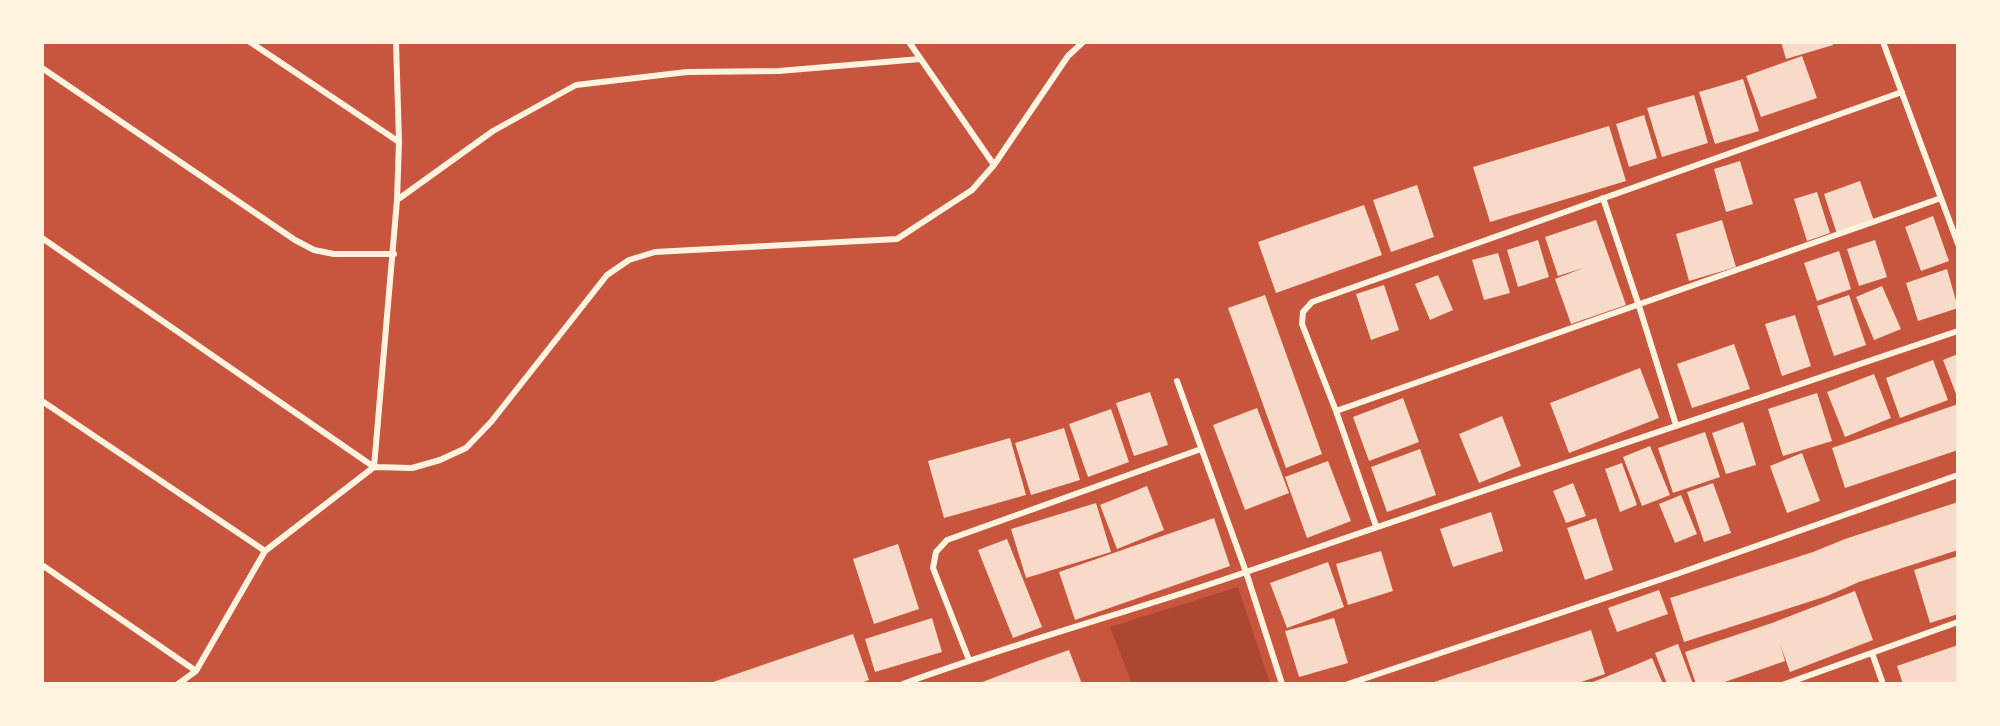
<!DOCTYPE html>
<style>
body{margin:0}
#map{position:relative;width:2000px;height:726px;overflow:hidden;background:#c8553d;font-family:Commissioner,sans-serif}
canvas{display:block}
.frame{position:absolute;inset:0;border:44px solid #fff3e0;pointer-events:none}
</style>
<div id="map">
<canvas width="2000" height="726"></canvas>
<div class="frame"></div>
</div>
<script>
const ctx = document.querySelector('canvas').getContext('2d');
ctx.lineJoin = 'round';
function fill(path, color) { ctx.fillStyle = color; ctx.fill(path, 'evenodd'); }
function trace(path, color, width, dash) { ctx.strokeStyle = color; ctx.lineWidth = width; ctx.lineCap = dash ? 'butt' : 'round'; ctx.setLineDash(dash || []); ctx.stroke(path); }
fill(new Path2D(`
 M1238,587L1270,684H1132L1110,627Z`), '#ae4732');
fill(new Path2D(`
 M1781,42H1832L1833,45L1786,59Z
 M1802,56L1817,98L1761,117L1746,76Z
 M1743,79L1759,131L1715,144L1699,92Z
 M1694,95L1708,143L1662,157L1647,108Z
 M1644,115L1657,158L1629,167L1616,124Z
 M1609,126L1626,181L1490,222L1473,167Z
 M1740,161L1753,204L1726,212L1714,169Z
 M1860,181L1874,221L1837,234L1824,194Z
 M1417,185L1434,237L1391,252L1373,200Z
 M1817,192L1830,233L1807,241L1794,199Z
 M1364,205L1382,255L1276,293L1258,242Z
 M1933,216L1949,261L1921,271L1905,227Z
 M1596,220L1626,305L1571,324L1555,279L1583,268L1558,276L1545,237Z
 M1722,220L1736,267L1689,281L1676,234Z
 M1538,240L1549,277L1518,287L1507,250Z
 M1875,240L1887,277L1859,286L1847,249Z
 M1839,251L1851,289L1817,301L1804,263Z
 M1498,253L1510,293L1484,300L1472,260Z
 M1947,269L1958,308L1918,321L1906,283Z
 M1438,275L1453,310L1430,320L1415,284Z
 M1384,285L1399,330L1371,340L1356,294Z
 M1882,286L1901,329L1874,340L1856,297Z
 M1265,295L1322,454L1286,468L1228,308Z
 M1849,295L1866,345L1834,356L1817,306Z
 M1795,315L1811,366L1782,376L1765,324Z
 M1734,344L1750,389L1692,408L1677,364Z
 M1958,354V393L1956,394L1943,360Z
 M1933,360L1948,400L1900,418L1886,378Z
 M1640,368L1659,418L1569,453L1550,403Z
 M1874,374L1891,418L1845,437L1827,392Z
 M1150,392L1168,445L1134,456L1116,403Z
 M1817,393L1832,441L1783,456L1768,409Z
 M1403,398L1419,442L1369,461L1353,417Z
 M1958,404V450L1845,488L1832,448Z
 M1257,408L1289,493L1245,510L1213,425Z
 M1111,409L1129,462L1088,477L1069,424Z
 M1502,416L1521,466L1479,483L1459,434Z
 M1743,422L1756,465L1726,474L1712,433Z
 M1064,428L1080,480L1031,495L1015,443Z
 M1705,432L1720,477L1673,493L1658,448Z
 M1010,438L1026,495L944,518L928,461Z
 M1650,446L1670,495L1642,506L1623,457Z
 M1420,449L1436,495L1387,512L1371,467Z
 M1802,453L1820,501L1787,513L1770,466Z
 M1328,461L1351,521L1307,538L1285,477Z
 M1622,463L1637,505L1620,512L1605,469Z
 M1573,483L1586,516L1566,523L1553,491Z
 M1713,483L1731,533L1704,542L1687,492Z
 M1147,486L1164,530L1117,549L1100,505Z
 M1681,495L1697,534L1675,543L1659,504Z
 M1958,502V550L1859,582L1827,596L1684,642L1670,598L1813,552L1845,539Z
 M1096,503L1111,552L1026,578L1011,529Z
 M1491,512L1503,551L1453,567L1440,529Z
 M1214,518L1230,566L1075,620L1059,572Z
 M1596,518L1613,570L1585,580L1567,528Z
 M1007,539L1042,627L1013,638L978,550Z
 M898,544L919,609L874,624L853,559Z
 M1381,551L1393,591L1348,605L1336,564Z
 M1958,556V614L1930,623L1914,570Z
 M1328,562L1344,607L1287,628L1270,583Z
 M1659,590L1668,614L1617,632L1608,608Z
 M1855,591L1873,640L1790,672L1780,644L1785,661L1719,684H1696L1685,652L1772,623Z
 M932,618L942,652L875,672L865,639Z
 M1334,618L1348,663L1299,677L1285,631Z
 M1591,630L1605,674L1575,684H1428Z
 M853,634L869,680L858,684H713V682Z
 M1678,644L1693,684H1667L1655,653Z
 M1958,645V684H1903L1897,666Z
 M1069,650L1082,684H977L1035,662Z
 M1652,658L1663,684H1588L1633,666Z`), '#f7dbc8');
trace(new Path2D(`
 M250,42L399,142
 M909,42L994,165
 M1883,42L1958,244
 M42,68L295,240L314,250L334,254H394
 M1603,198L1639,306L1676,425
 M397,200L493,131L576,85L687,72L779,71L920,59
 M42,238L374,467L412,468L440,460L466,448L491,422L607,275L629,260L655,252L897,239L972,190L994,165L1068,56L1083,42
 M1177,381L1246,572L1282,684
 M42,401L265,551
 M1336,411L1941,198
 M1376,526L1336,411L1302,324L1303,312L1312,302L1902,92
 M42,565L196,671
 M1872,653L1883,684
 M969,660L933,568L936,552L947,540L1201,449
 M178,684L196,671L265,551L374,467L397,200L399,142L396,42
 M903,684C1017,642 1134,611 1249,571C1485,490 1721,410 1958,331
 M1348,684L1671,576L1958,475
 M1785,684L1958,622`), '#fff3e0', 6);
</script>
